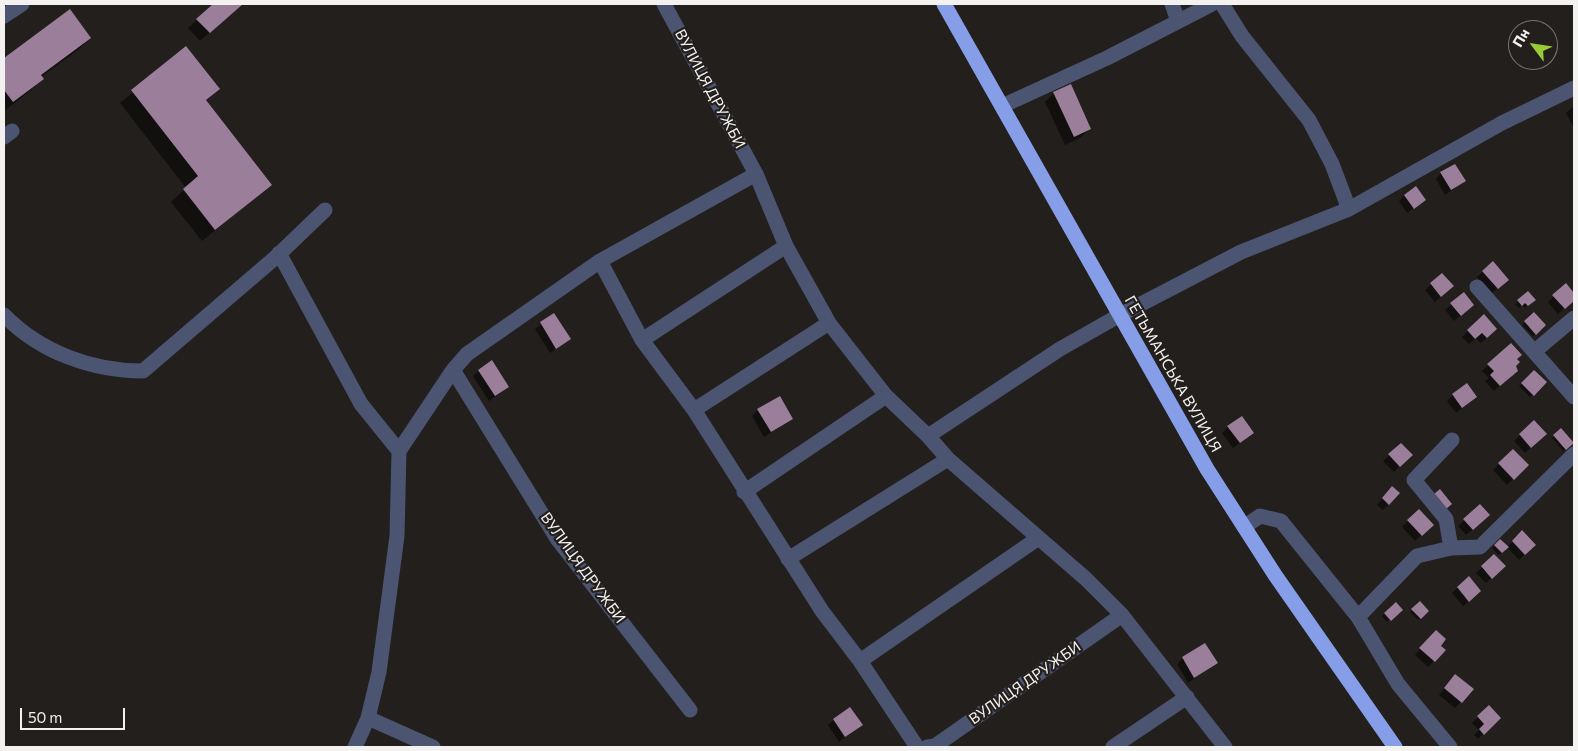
<!DOCTYPE html>
<meta charset="utf-8">
<style>
body{margin:0}
#map{position:relative;width:1578px;height:751px;overflow:hidden;background:#221f1c;font-family:Commissioner,sans-serif}
canvas{display:block}
.frame{position:absolute;inset:0;border:5px solid #f4f2f0;pointer-events:none}
.north{position:absolute;left:1508px;top:20px;width:50px;height:50px;box-sizing:border-box;background:#221f1c;border:1px solid #767371;border-radius:50%;rotate:301deg;font-size:14px;font-weight:700;line-height:20px;text-align:center;color:#f4f2f0}
.north::after{content:'';display:block;margin:auto;width:18px;height:22px;background:#99cb36;clip-path:polygon(50% 0,100% 100%,50% 72%,0 100%)}
.scale{position:absolute;left:20px;top:708px;width:105px;height:22px;box-sizing:border-box;border:2px solid #f4f2f0;border-top:0;padding-left:6px;font-size:15px;line-height:18px;white-space:nowrap;color:#f4f2f0;-webkit-text-stroke:4px #221f1c;paint-order:stroke}
</style>
<div id="map">
<canvas width="1578" height="751"></canvas>
<div class="frame"></div>
<div class="north">Пн</div>
<div class="scale">50 m</div>
</div>
<script>
const ctx = document.querySelector('canvas').getContext('2d');
ctx.lineJoin = 'round';
function fill(path, color) { ctx.fillStyle = color; ctx.fill(path, 'evenodd'); }
function trace(path, color, width, dash) { ctx.strokeStyle = color; ctx.lineWidth = width; ctx.lineCap = dash ? 'butt' : 'round'; ctx.setLineDash(dash || []); ctx.stroke(path); }
function write(font, color, halo, rows, align = 'center') {
  ctx.font = font + ' Commissioner,sans-serif'; ctx.lineWidth = 4.5; ctx.setLineDash([]); ctx.textBaseline = 'middle'; ctx.strokeStyle = halo; ctx.fillStyle = color; for (const [text, x, y, turn = 0] of rows) {
    ctx.save(); ctx.translate(x, y); ctx.rotate((+turn || 0) * Math.PI / 180); ctx.textAlign = isNaN(turn) ? turn : align; if (halo) ctx.strokeText(text, 0, 0); ctx.fillText(text, 0, 0); ctx.restore();
  }
}
fill(new Path2D(`
 M215,4H242L200,41L188,28Z
 M70,11L90,38L78,50L41,77L42,79L30,91L4,111V60Z
 M186,48L218,89L205,102L270,185L202,241L171,202L186,188L120,103Z
 M1054,93L1089,129L1080,138L1065,145L1045,102Z
 M1574,106V128L1566,113Z
 M1441,173L1464,181L1445,195L1436,179Z
 M1405,195L1424,200L1407,213L1399,201Z
 M1493,263L1501,285L1491,294L1477,277Z
 M1442,275L1446,292L1435,302L1425,290Z
 M1566,285L1574,295V299L1558,314L1548,302Z
 M1528,292L1534,299L1525,308L1522,305L1519,308L1515,304Z
 M1464,294L1467,310L1454,321L1445,310Z
 M1534,314L1545,325L1533,336L1522,325Z
 M554,315L569,339L550,353L535,329Z
 M1484,316L1496,329L1481,343L1476,338L1469,344L1462,337Z
 M1516,359L1510,376L1494,391L1485,381L1489,378L1482,371L1488,365Z
 M479,371L508,387L489,401L473,376Z
 M1534,372L1545,382L1530,397L1519,386Z
 M1453,395L1475,397L1456,413L1447,401Z
 M758,410L791,419L764,437L752,416Z
 M1534,422L1539,440L1525,453L1514,441Z
 M1228,427L1247,438L1233,448L1222,433Z
 M1561,430L1572,443L1563,451L1552,438Z
 M1401,444L1411,455L1394,472L1383,461Z
 M1513,450L1527,465L1507,485L1493,470Z
 M1387,493L1389,504L1383,510L1377,505Z
 M1480,506L1482,521L1466,535L1458,526Z
 M1419,510L1432,525L1415,541L1402,527Z
 M1522,532L1534,545L1519,560L1507,547L1499,555L1492,548L1500,541L1507,547Z
 M1494,556L1504,566L1486,583L1476,573Z
 M1468,578L1474,597L1463,606L1452,593Z
 M1420,603L1427,611L1418,620L1410,612Z
 M1396,604L1401,610L1387,622L1382,616Z
 M1430,637L1444,650L1428,667L1415,655Z
 M1183,658L1216,663L1188,683L1177,664Z
 M1450,681L1472,689L1455,708L1439,695Z
 M1489,707L1499,718L1478,739L1474,735L1479,730L1472,723Z
 M834,720L861,725L839,742L828,725Z`), '#0007');
fill(new Path2D(`
 M213,4H243L210,33L196,19Z
 M70,9L91,38L41,75L44,79L13,102L4,90V58Z
 M186,46L220,89L206,100L272,185L215,230L183,189L198,176L131,90Z
 M1071,84L1091,129L1074,137L1053,92Z
 M1455,164L1466,181L1451,190L1440,172Z
 M1416,186L1426,200L1414,209L1404,195Z
 M1493,261L1509,280L1498,289L1482,271Z
 M1442,273L1454,286L1441,297L1430,283Z
 M1566,283L1574,293V301L1565,309L1552,295Z
 M1528,291L1536,300L1528,306L1525,303L1522,306L1517,300Z
 M1464,292L1474,305L1461,316L1450,303Z
 M1534,312L1546,325L1536,335L1524,321Z
 M554,313L571,339L556,349L540,322Z
 M1484,314L1497,329L1487,338L1482,333L1475,339L1467,330Z
 M1511,343L1522,355L1517,359L1520,362L1516,366L1518,371L1500,386L1490,375L1494,371L1487,364Z
 M492,360L509,387L495,396L478,370Z
 M1534,370L1547,382L1534,396L1521,383Z
 M1467,383L1477,397L1462,408L1452,394Z
 M780,396L793,419L771,432L757,409Z
 M1242,416L1254,433L1240,443L1227,426Z
 M1534,420L1547,434L1531,448L1519,434Z
 M1561,428L1574,443L1566,450L1553,435Z
 M1401,443L1413,455L1400,467L1388,454Z
 M1513,449L1529,465L1514,480L1498,463Z
 M1392,486L1400,493L1389,505L1382,498Z
 M1440,489L1452,504L1446,509L1434,494Z
 M1480,504L1490,515L1473,530L1463,519Z
 M1419,509L1434,525L1422,536L1407,520Z
 M1522,530L1536,545L1525,555L1512,541Z
 M1500,539L1509,547L1502,553L1494,545Z
 M1494,554L1506,566L1492,579L1481,566Z
 M1469,576L1481,591L1469,602L1457,587Z
 M1420,601L1429,611L1421,619L1411,609Z
 M1396,602L1403,610L1391,621L1384,613Z
 M1436,630L1446,639L1441,646L1446,650L1435,662L1419,648Z
 M1205,643L1218,663L1194,678L1182,657Z
 M1455,674L1474,689L1462,703L1444,688Z
 M1489,705L1501,718L1484,735L1479,729L1484,724L1477,716Z
 M850,707L863,725L845,737L833,719Z`), '#9b7e99');
trace(new Path2D(`
 M664,4L736,137L756,174L786,246L829,323L886,396L928,436L948,459L1086,579L1122,615L1225,747
 M1172,4L1178,21
 M1222,4L1242,36L1309,120L1332,164L1349,209
 M4,16L22,4
 M1002,106L1107,58L1212,4
 M4,137L12,131
 M279,253L361,404L399,451
 M600,261L642,340L694,410L822,611L860,661L917,747
 M1477,287L1574,397
 M4,315C40,352 92,371 143,371L276,257L325,210
 M642,340L786,246
 M1535,351L1574,318
 M453,370L558,540L690,710
 M694,410L829,323
 M928,436L1060,349L1120,315L1241,252L1349,209L1502,123L1574,88
 M744,492L886,396
 M1244,527L1260,516L1281,521L1358,617L1398,684L1450,747
 M1451,548L1446,519L1414,480L1452,440
 M788,559L948,459
 M1358,617L1417,556L1451,548L1480,547L1574,454
 M860,661L1037,539
 M368,718L433,747
 M355,747L368,718L379,672L397,536L399,451L453,370L467,354L600,261L756,174
 M927,747L935,746L1122,615
 M1113,747L1187,697`), '#4b5572', 15);
trace(new Path2D(`
 M944,4L1207,469L1275,575L1395,747`), '#869ee8', 15);
write('15px', '#f4f2f0', '#221f1c', [
 ["ВУЛИЦЯ ДРУЖБИ",710,89,62],
 ["ГЕТЬМАНСЬКА ВУЛИЦЯ",1173,374,60],
 ["ВУЛИЦЯ ДРУЖБИ",583,568,54],
 ["ВУЛИЦЯ ДРУЖБИ",1025,683,-35]
]);
</script>
